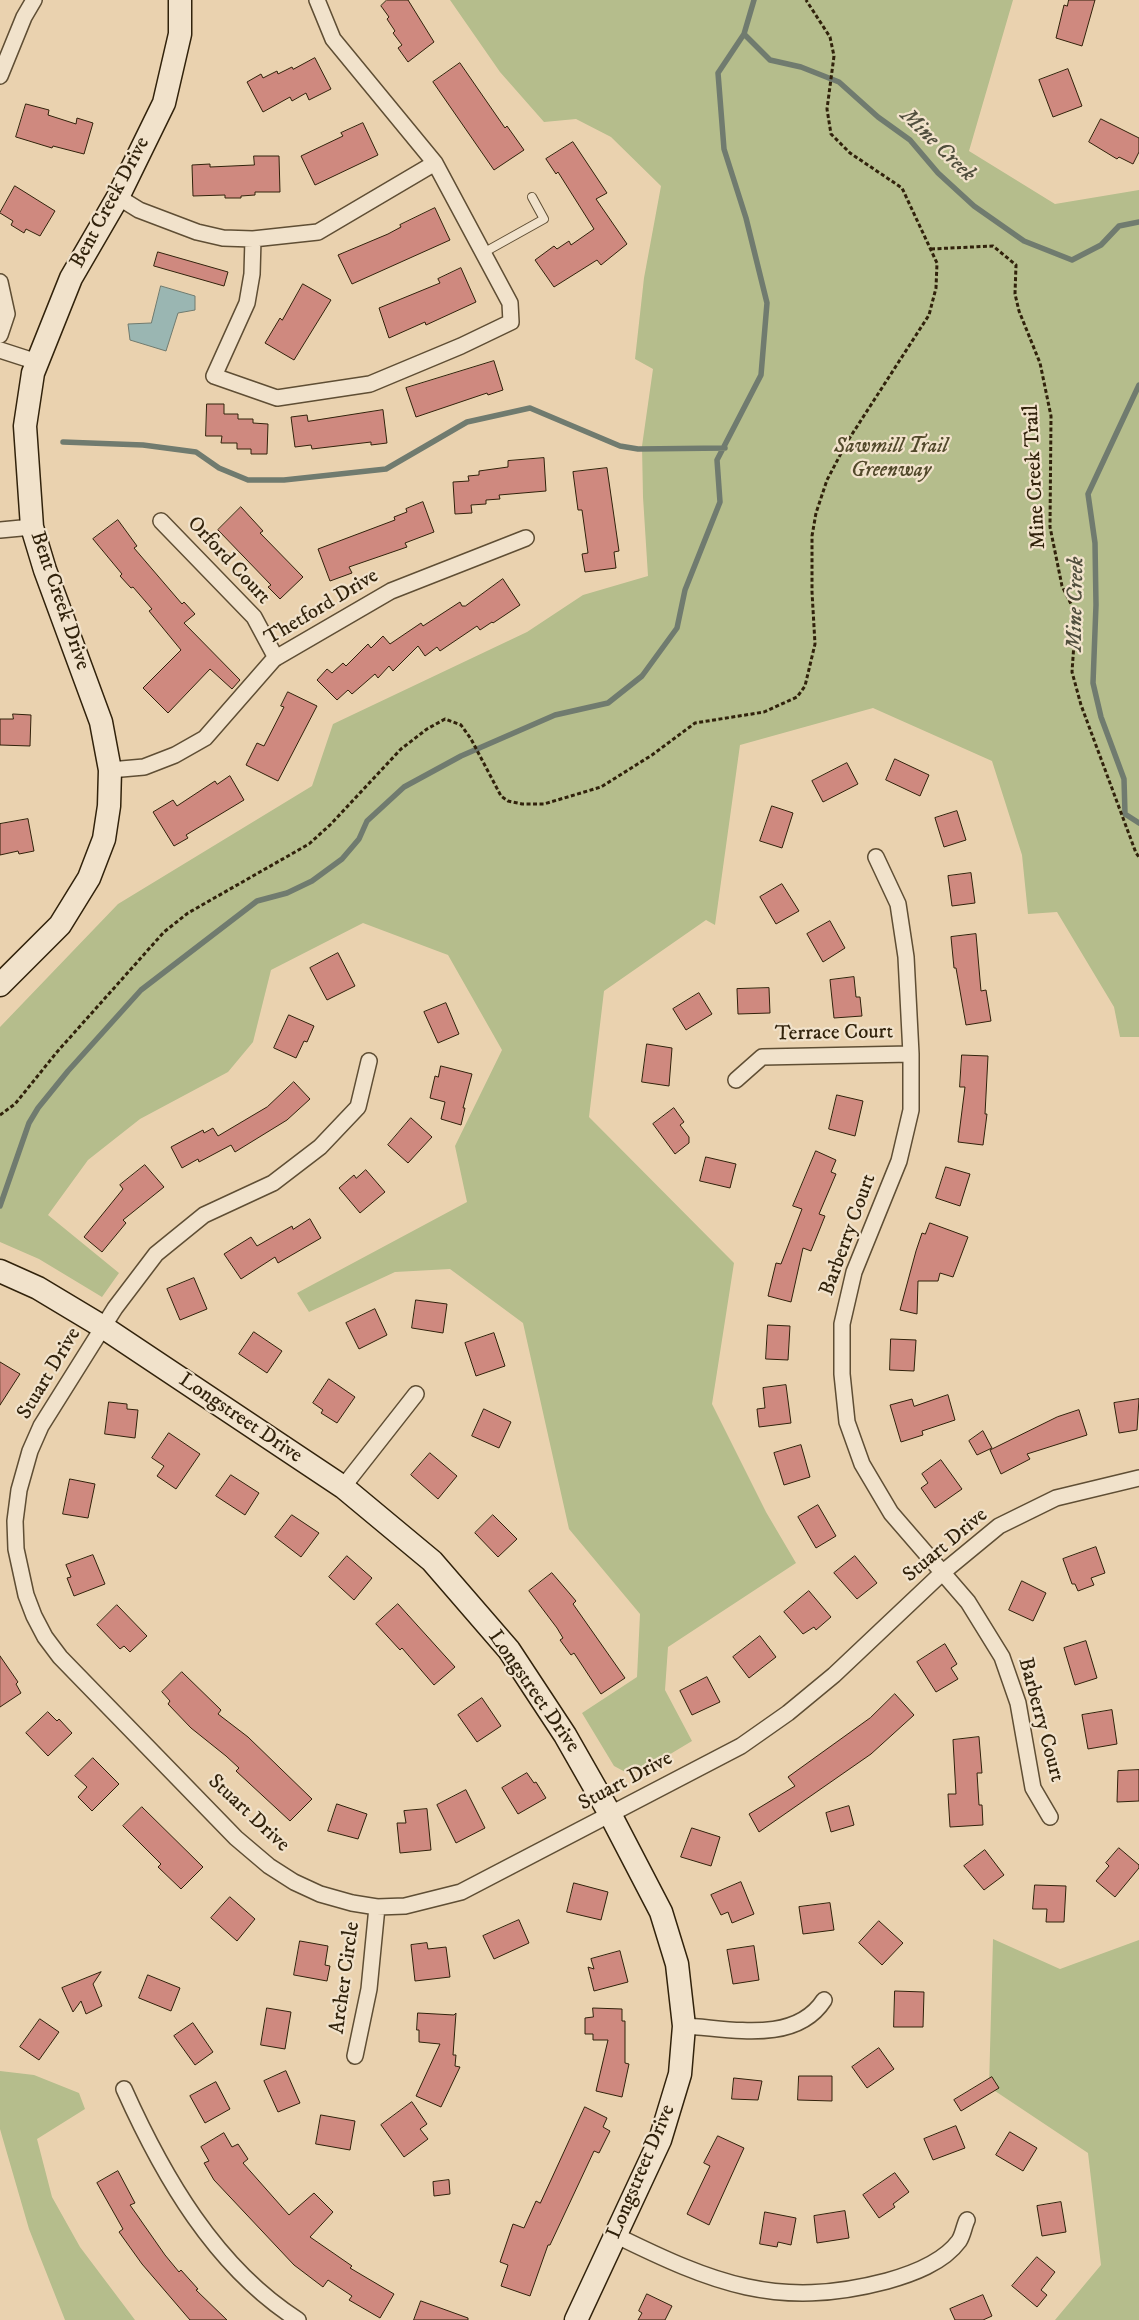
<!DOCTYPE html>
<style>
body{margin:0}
canvas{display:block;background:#ead2af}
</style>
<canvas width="1139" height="2320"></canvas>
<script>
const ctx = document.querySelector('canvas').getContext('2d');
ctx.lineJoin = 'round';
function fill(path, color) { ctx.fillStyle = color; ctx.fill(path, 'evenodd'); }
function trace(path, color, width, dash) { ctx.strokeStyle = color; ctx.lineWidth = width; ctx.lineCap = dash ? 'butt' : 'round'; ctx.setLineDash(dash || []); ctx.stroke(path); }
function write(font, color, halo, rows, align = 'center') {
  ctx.font = font + ' "IM FELL DW Pica",serif'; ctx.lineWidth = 4.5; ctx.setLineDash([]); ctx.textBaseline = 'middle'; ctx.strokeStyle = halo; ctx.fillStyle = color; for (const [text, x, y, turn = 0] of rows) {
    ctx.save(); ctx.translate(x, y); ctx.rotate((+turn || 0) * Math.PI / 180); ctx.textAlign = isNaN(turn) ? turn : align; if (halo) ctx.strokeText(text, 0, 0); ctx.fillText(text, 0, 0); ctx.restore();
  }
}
fill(new Path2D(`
 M450,0H1013L969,151L1055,204L1139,190V1037H1120L1114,1007L1057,912L1028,914L1022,855L992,761L873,708L740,745L715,925L706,920L604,991L589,1117L734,1263L712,1404L766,1512L796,1563L668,1647L665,1690L692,1741L667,1756L629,1774L614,1766L582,1713L637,1677L640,1614L569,1529L523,1323L450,1269L395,1272L309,1312L297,1293L467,1202L455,1146L502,1050L448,955L363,923L271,970L253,1042L228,1072L140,1119L88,1160L48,1215L119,1273L102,1297L39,1259L0,1242V1027L118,904L312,786L333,724L527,632L583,595L648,576L643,497L642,446L653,369L635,359L644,278L661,186L611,137L576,119L544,122L500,72Z
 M993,1939L1060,1969L1139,1940V2320H1055L1101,2265L1088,2153L989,2087Z
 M0,2071L34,2075L79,2093L85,2109L37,2139L52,2197L80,2247L135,2320H65L29,2229L0,2129Z`), '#b5bd8c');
const water = new Path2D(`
 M161,286L195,296V310L178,313L166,351L130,340L128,324L151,323Z`);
fill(water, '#9ab6b2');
trace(water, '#707b6f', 1);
trace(new Path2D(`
 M754,0L744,34L770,60L801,67L839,82L878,117L910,140L938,173L974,206L1024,241L1072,260L1101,245L1119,226L1139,222
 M1139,385L1088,494L1095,543L1096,605L1093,683L1101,717L1124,779L1125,814L1139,823
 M63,442L143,445L196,452L219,468L248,480H284L386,469L467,422L530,408L620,446L638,449L725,448
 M0,1206L29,1123L38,1108L68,1071L141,990L257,901L287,893L312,881L342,859L359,839L367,821L404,787L461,756L555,715L608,703L642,676L677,628L685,590L720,502L717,460L761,375L767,303L746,218L724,149L718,73L744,34`), '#707b6f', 5.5);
const building = new Path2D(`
 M387,0H408L434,42L408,62L398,48L402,45L393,33L395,31L387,19L389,17L381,6Z
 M1069,0H1095L1082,46L1056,38L1064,5L1067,6Z
 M315,58L331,89L309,100L306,93L292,101L290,97L263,112L247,82L261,74L263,78L277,71L278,74L292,67L293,69Z
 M460,63L505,128L507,126L524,150L494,170L433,82Z
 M1068,69L1082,106L1053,117L1039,80Z
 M26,104L49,110L48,115L76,124L77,118L93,123L84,154L53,146L52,148L16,137Z
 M1101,119L1139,138V152L1133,164L1119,157L1117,159L1089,142Z
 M363,123L378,155L315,185L301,156L343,136L341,133Z
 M573,142L607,193L596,199L627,244L601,265L597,260L554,287L535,260L554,246L557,249L569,241L571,245L594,229L558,172L556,174L546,159Z
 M254,156H279L280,192H255V195L241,196V198H225V195L193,196L192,165L210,164V167L254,165Z
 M15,186L55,211L40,236L26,229L24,233L11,225L13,221L0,213Z
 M435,208L450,240L352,284L338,255L388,234L401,227L400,225Z
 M158,252L228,272L224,286L154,266Z
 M461,268L476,302L426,325L425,322L389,338L379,308L440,283L438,279Z
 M303,284L331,300L294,360L265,343L280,318L282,320Z
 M494,361L503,390L488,395L487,393L416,417L406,388Z
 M207,404H224V414H238V419H253V423L268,424L267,454H251V449H237V443H221L222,436H206Z
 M383,410L387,443L371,445V442L312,449L311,445L295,447L291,417L307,415L308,421Z
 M544,458L546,491L499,495L500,499L486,500V504L471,505L472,513L455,514L453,482L469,481L468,476L479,475V471L508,467V461Z
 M607,468L619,551L614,552L616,568L585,572L582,554L588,553L582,510H578L573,472Z
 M423,502L434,532L405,543L407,547L349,567L352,573L330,581L318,549L395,520L394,517L407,512L406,509Z
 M241,507L263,531L260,533L303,577L280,599L268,587L271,585L218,530Z
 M118,520L137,546L134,548L182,604L184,602L195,614L184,623L240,680L232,689L210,669L168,713L143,688L181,650L149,611L152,609L133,587L131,588L120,576L122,574L93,539Z
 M503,579L520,605L493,623L492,622L480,630L477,626L440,651L437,647L425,656L418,646L393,671L389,666L378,678L375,674L352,694L348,690L337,700L317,680L327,669L332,673L343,663L346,666L368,644L371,648L383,636L390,644L421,623L423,626L460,602L462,606H465Z
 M288,692L317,706L278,781L246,765L257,743L264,746L284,707L281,706Z
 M13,714L31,715L30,746L0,745V719H13Z
 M895,759L929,775L920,796L886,780Z
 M847,763L858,784L823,802L812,781Z
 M230,776L244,800L186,835L188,838L174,846L153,812L173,800L177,806L215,781L217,784Z
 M772,806L793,813L782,848L760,841Z
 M957,811L966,840L944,847L935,818Z
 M28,819L34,851L19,854L18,851L0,855V824Z
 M971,873L975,903L952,906L948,876Z
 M782,884L799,911L776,924L760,897Z
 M830,921L845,948L823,962L807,934Z
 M976,934L981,991L986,990L991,1021L966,1025L956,968H954L951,937Z
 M338,953L355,986L327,1000L310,968Z
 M854,977L856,997H860L862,1016L834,1018L830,980Z
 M769,988L770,1013L738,1014L737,989Z
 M699,993L712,1014L686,1030L673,1009Z
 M446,1003L459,1034L438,1043L424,1012Z
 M289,1015L314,1026L307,1042L304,1041L296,1058L274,1048Z
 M647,1044L672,1048L669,1086L642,1082Z
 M962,1055L988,1056L985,1114H987L983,1145L958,1142L965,1087H960Z
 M441,1066L472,1074L463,1108H465L461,1125L441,1119L445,1102L430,1098L435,1076L438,1077Z
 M294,1082L310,1099L287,1120L235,1152L231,1145L199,1162L198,1159L182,1168L171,1147L203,1130L204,1133L213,1128L218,1136L267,1107Z
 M837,1095L863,1101L855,1136L829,1129Z
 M674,1108L684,1122L680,1125L689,1137V1143L675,1154L653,1124Z
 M411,1118L432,1137L408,1163L388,1145Z
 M816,1151L836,1160L831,1172L836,1174L819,1214L825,1216L811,1251L803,1248L791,1302L768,1296L776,1263L781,1264L802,1209L793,1206Z
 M706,1157L736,1164L730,1188L700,1181Z
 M145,1165L164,1187L123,1220L126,1223L102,1252L84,1237L123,1189L120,1185Z
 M946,1167L970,1174L960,1206L936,1198Z
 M366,1170L385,1192L360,1213L339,1188L354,1175L356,1178Z
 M310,1219L321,1238L278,1263L275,1257L241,1279L224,1254L251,1237L257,1246L292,1226L293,1229Z
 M930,1223L968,1237L953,1277L940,1273L938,1281H918L917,1314L900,1310L916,1251L922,1233L925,1234Z
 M194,1278L207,1309L180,1320L167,1289Z
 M416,1300L447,1304L443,1333L412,1328Z
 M375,1309L387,1335L359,1349L346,1323Z
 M768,1325L790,1326L788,1360L766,1359Z
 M254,1332L282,1351L267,1373L239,1354Z
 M494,1333L505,1366L476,1376L465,1343Z
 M891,1339L916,1340L914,1371L890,1370Z
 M0,1362L20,1374L0,1405Z
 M329,1379L355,1397L337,1423L321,1413L323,1410L313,1403Z
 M786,1385L791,1423L759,1427L757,1409L765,1408L763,1388Z
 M948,1395L955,1420L922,1431L923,1435L901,1442L890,1405L912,1399L914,1406Z
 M1139,1399L1137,1430L1119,1433L1114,1403Z
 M109,1402L127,1404V1409L138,1410L135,1438L105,1434Z
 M484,1409L511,1422L499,1448L472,1436Z
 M1079,1410L1087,1435L1027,1454L1030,1459L1001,1474L990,1450L1057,1417Z
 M983,1431L992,1448L977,1455L969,1441Z
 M169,1433L200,1454L176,1489L157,1476L164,1466L152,1458Z
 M801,1445L810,1477L784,1485L774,1453Z
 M430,1453L457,1476L438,1499L411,1475Z
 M941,1460L962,1489L935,1508L921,1488L928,1483L922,1474Z
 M231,1475L259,1493L245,1515L216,1496Z
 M70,1479L95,1484L88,1518L63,1514Z
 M818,1505L836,1536L816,1548L798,1517Z
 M292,1515L319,1533L301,1557L275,1537Z
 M493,1515L517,1539L498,1557L475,1533Z
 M1096,1547L1105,1573L1091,1578L1094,1585L1078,1591L1075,1584H1072L1063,1559Z
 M93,1555L105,1584L74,1596L67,1578L71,1577L66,1565Z
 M347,1556L372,1578L354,1600L329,1577Z
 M855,1556L877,1583L857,1599L834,1573Z
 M552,1573L576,1601L573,1604L625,1678L601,1694L574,1653L571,1655L560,1640L563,1638L557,1628L529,1591Z
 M1022,1581L1046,1593L1033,1621L1009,1610Z
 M809,1591L831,1617L816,1630L814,1627L803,1634L784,1612Z
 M398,1604L455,1667L434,1685L402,1648L400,1650L376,1624Z
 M117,1605L147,1636L130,1652L124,1646L120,1649L97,1625Z
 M760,1636L776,1657L749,1678L733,1657Z
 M1086,1641L1097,1678L1075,1685L1064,1648Z
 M945,1644L957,1664L951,1668L958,1679L936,1692L917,1662Z
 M0,1656L18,1682L16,1684L21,1693L0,1707Z
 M182,1672L221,1710L218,1714L248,1737L312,1799L290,1821L236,1771L239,1768L226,1756L191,1728L168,1704L170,1701L162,1692Z
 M707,1677L720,1702L692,1715L680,1691Z
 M895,1694L914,1715L871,1754L759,1832L749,1814L795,1786L788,1777L870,1718Z
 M482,1698L501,1726L477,1742L458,1715Z
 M1112,1710L1117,1744L1088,1749L1082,1715Z
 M48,1712L57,1721L59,1719L72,1733L48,1756L26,1733Z
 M979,1737L982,1773H977L979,1805H982L983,1825L950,1827L948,1794H956L953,1740Z
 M93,1758L119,1784L92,1811L78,1797L87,1787L75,1776Z
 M1139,1770V1801L1117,1802L1118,1771Z
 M527,1773L534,1783L536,1782L546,1798L518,1814L502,1788Z
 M466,1790L485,1828L456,1843L437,1805Z
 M337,1804L367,1814L358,1839L328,1831Z
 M849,1806L854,1825L831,1832L826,1813Z
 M142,1807L203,1867L181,1889L158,1867L161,1864L123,1826Z
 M427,1809L431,1850L400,1853L397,1823H406L404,1811Z
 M692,1828L720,1837L711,1866L681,1857Z
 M1119,1848L1139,1865V1868L1115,1897L1096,1881L1109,1866L1106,1863Z
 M985,1850L1004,1875L984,1890L964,1866Z
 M741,1882L754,1914L732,1923L728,1912L721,1915L711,1895Z
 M574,1883L608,1892L601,1920L567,1912Z
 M1035,1885L1066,1886L1064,1922H1046L1047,1909H1033Z
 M230,1897L255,1919L237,1941L211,1918Z
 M830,1903L834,1930L803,1934L799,1907Z
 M519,1920L529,1943L494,1959L483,1936Z
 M879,1921L903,1943L882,1965L859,1943Z
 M300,1941L328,1946L325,1965L330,1966L327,1981L294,1975Z
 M427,1943L428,1949L446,1947L450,1977L415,1981L411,1945Z
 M754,1946L759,1980L733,1984L727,1950Z
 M620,1951L628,1982L594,1991L588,1967L594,1969L591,1959Z
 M101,1972L93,1984L102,2006L86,2014L81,2001L73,2012L62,1988Z
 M148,1975L180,1988L171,2011L139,1998Z
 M895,1991L924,1992L923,2027H894Z
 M267,2008L291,2012L285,2049L261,2045Z
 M593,2008L622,2009V2021H625V2063L629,2064L622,2097L596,2091L608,2040H593V2034H585V2018L593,2017Z
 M418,2013L454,2015L456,2013L453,2055H456L455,2066L460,2067L441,2107L416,2096L440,2044L419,2042V2030H417Z
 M40,2019L59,2032L39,2060L20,2047Z
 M193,2023L213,2052L195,2065L174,2036Z
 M879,2048L894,2069L867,2088L852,2067Z
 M286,2071L300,2103L278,2112L264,2081Z
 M799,2076H832V2101L798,2100Z
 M992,2077L999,2088L961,2111L954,2100Z
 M734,2078L762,2081L758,2100L732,2099Z
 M216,2082L230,2109L205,2123L190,2096Z
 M412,2102L427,2124L420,2129L428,2139L404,2157L381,2125Z
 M585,2107L607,2118L603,2127L610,2131L599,2153L594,2151L550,2245H548L530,2296L501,2286L508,2265L500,2262L513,2224L524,2228L536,2201L540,2203Z
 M321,2115L355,2121L350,2150L316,2144Z
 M956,2126L965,2148L933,2160L924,2139Z
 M1010,2132L1037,2148L1023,2171L996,2155Z
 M224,2133L232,2147L238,2144L248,2159L243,2163L289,2215L314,2193L333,2212L310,2237L352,2266L350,2268L394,2294L380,2318L349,2300L352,2296L328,2280L323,2287L294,2265L214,2180L204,2163L209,2161L201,2147Z
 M718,2136L744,2148L709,2225L687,2214L710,2166L704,2163Z
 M118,2171L135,2203L130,2205L165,2255L179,2272L181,2270L198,2289L196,2290L227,2320H190L142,2264L119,2232L123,2229L97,2183Z
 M895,2173L909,2192L893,2204L895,2207L879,2218L863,2195Z
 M449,2180L450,2194L434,2196L433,2182Z
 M1061,2202L1066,2232L1042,2236L1037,2206Z
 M845,2211L849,2238L817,2243L814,2216Z
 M765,2212L796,2218L791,2245L778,2242L777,2247L760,2244Z
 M1037,2257L1055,2272L1041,2290L1047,2295L1037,2307L1012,2286Z
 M647,2294L672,2306L665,2320H638L642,2313L639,2311Z
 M983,2295L992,2316L983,2320H955L950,2309Z
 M421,2301L468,2318V2320H414Z`);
fill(building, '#cf897f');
trace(building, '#31220b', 1);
const lane = new Path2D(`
 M483,253L544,219L532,197`);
const street = new Path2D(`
 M0,76L24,17L34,0
 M118,197L139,210L197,232L223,238L253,239L318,232L435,163
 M253,239L252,274L247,303L214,376L277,398L370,384L461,346L511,322L510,303L435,163L333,39L317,0
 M0,282L7,314L0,335
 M0,350L37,362
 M161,521L254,617L276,658
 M0,530L32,527
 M110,770L144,767L175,755L205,738L274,659L391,591L526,538
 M876,857L898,904L906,957L911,1054V1110L899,1161L854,1272L842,1324V1374L847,1422L862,1464L891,1513L968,1602L1002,1657L1018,1703L1033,1788L1050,1817
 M369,1061L358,1107L320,1147L273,1183L204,1215L156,1254L115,1308L41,1426L30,1451L19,1490L15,1521L16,1549L26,1595L34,1616L45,1637L60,1657L236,1838L269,1866L294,1882L320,1894L352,1903L377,1907L405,1906L461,1892L741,1746L788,1713L834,1675L942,1573L999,1526L1056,1498L1139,1478
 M736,1080L762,1057L911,1054
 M343,1487L416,1394
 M684,2026C729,2028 795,2045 824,2000
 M355,2056L369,1989L377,1907
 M124,2089C163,2176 215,2267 298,2320
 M615,2235C713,2283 777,2310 887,2281C912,2274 943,2263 959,2241C963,2235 964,2226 967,2220`);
const secondary = new Path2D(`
 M0,985L60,925L89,878L104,839L109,806L110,770L101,722L45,570L32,527L25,426L33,373L71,278L118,197L164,103L180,34V0
 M0,1271L38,1288L103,1327L343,1487L432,1561L509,1650L565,1735L610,1814L661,1912L677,1964L684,2026L680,2074L660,2140L576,2320`);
trace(lane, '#5f4e34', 10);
trace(street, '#5f4e34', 18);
trace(secondary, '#31220b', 25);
trace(new Path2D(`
 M931,249L993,246L1016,265L1015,294L1019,311L1040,363L1051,416L1050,527L1062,586L1076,614L1072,672L1081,705L1136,853L1139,857
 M0,1115L15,1104L57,1052L164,932L188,913L309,844L331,824L401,749L427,729L445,719L461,725L471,739L501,796L508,801L522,804H544L601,787L652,755L695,723L764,712L797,697L805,686L815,644L812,592V536L816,513L827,480L847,442L929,315L936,288L937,263L902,188L850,153L831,134L827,109L834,56L830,37L806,0`), '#31220b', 3, [4, 2.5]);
trace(lane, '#f1e2cb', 8);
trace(street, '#f1e2cb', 15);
trace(secondary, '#f1e2cb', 22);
write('21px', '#31220b', '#f1e2cb', [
 ["Bent Creek Drive",111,203,-62],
 ["Mine Creek Trail",1036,477,-93],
 ["Orford Court",228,561,47],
 ["Bent Creek Drive",59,601,71],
 ["Thetford Drive",322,608,-31],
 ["Terrace Court",834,1034,-1],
 ["Barberry Court",849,1235,-70],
 ["Stuart Drive",50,1374,-59],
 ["Longstreet Drive",240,1419,34],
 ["Stuart Drive",946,1546,-40],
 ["Longstreet Drive",533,1692,55],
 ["Barberry Court",1040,1720,75],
 ["Stuart Drive",626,1782,-28],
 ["Stuart Drive",248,1814,43],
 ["Archer Circle",346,1978,-82],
 ["Longstreet Drive",642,2172,-67]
]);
write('italic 21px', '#52492b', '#f1e2cb', [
 ["Sawmill Trail",891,448],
 ["Greenway",891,472]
]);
write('italic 22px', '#504e3d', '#f1e2cb', [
 ["Mine Creek",937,146,44],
 ["Mine Creek",1077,604,-89]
]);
</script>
